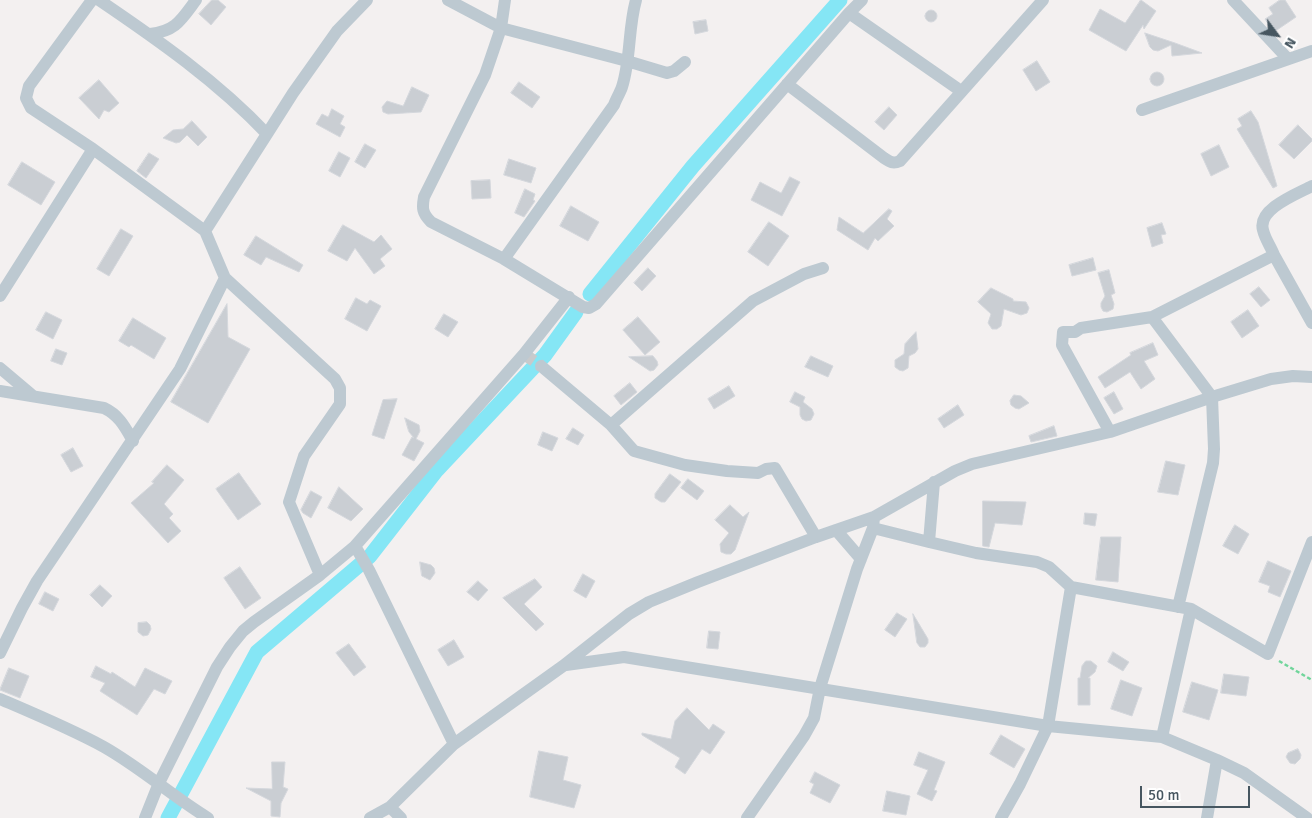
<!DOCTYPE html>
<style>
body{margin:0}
#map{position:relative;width:1312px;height:818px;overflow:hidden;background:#f3f0f0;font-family:Signika,sans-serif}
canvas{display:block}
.north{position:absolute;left:1252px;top:10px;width:50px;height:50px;-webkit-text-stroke:4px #fff;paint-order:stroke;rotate:121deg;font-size:14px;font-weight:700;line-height:20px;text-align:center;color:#465660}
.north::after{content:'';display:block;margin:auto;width:18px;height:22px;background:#465660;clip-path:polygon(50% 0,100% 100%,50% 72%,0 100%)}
.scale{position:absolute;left:1140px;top:786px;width:110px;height:22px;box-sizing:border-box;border:2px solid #465660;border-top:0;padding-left:6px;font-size:15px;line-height:18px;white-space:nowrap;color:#465660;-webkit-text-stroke:4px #fff;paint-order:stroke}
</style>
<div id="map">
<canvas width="1312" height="818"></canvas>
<div class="north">N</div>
<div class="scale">50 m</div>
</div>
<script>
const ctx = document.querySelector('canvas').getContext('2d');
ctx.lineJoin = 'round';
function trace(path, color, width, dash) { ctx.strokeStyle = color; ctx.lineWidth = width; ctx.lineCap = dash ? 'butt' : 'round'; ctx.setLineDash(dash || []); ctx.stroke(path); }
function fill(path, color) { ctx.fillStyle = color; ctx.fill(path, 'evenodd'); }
trace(new Path2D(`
 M590,294L693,166L840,0
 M168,818L257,652L370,556L437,470L545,355L576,312`), '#85e6f5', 15);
const building = new Path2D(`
 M212,0H218L226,7L211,25L199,14Z
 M1141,0L1156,11L1144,29L1143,25L1126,51L1089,30L1100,9L1125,23Z
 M1280,0H1285L1296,17L1274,32L1265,19L1273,14L1269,8Z
 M925 16a6 6 0 1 1 12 0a6 6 0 1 1-12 0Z
 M706,20L708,31L695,34L693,22Z
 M1145,33L1175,43L1202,53L1172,56L1171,45L1158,51L1153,50L1150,47Z
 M1037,61L1050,82L1036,91L1023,70Z
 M1150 79a7 7 0 1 1 14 0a7 7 0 1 1-14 0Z
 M99,80L119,103L109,112L104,110L99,119L79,98Z
 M519,82L540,97L532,108L511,93Z
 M412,87L429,95L421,112L388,114L383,112L382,107L387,101L403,106Z
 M889,107L897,115L884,130L875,122Z
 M332,109L344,116L340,124L345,127L340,137L316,124L322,114L328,117Z
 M1251,111L1258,122L1277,186L1273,188L1237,129L1242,126L1238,119Z
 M192,121L207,137L198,146L187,135L180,142L176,143L163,138L173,130L183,129Z
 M1298,125L1312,139V141L1294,159L1279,145Z
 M365,144L376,150L365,168L355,162Z
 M1219,145L1229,167L1211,176L1201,154Z
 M339,152L350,158L340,177L329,171Z
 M149,153L159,159L146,178L137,171Z
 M509,159L536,168L531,183L504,175Z
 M22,162L55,182L41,205L8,185Z
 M790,177L800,182L782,216L751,200L760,182L781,193Z
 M490,180L491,198L472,199L471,181Z
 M525,189L535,194L533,200L535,201L524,217L515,213Z
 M571,206L599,222L588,241L560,226Z
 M889,209L892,211L887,219L894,226L878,241L875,238L868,250L837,230L839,217L863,233Z
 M769,222L789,236L768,266L748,252Z
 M1162,223L1166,234L1161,235L1163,243L1152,247L1147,228Z
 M343,225L374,242L381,235L392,249L380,259L385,266L374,274L355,248L347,261L328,251Z
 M121,229L133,236L109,276L97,269Z
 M256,236L303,265L299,272L266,257L261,265L244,255Z
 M1093,258L1096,270L1072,276L1069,265Z
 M648,268L656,276L642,291L634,283Z
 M1109,270L1115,293L1111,295L1114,304L1113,309L1107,312L1103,311L1101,307V303L1105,296L1098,273Z
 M1259,287L1270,300L1261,307L1250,294Z
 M991,288L1013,299V301L1026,302L1029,308L1027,313L1021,315L1004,309L1001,326L997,329H992L988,323L991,314L978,302Z
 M356,298L367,304L370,300L381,306L367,331L345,319Z
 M227,304L228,337L250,349L208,423L171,402Z
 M1248,310L1259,326L1242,338L1231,322Z
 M46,312L62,320L53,339L36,330Z
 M444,314L458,322L448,337L435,329Z
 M638,317L660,342L645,355L623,330Z
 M133,318L166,338L154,359L131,345L129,347L119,341Z
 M916,332L918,349L915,353L909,356L908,368L903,371L899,370L895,367V360L904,354L905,344Z
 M1153,343L1158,355L1144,361L1155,379L1141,389L1130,372L1105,388L1098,377L1131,355L1130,353Z
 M56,349L67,353L62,365L51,361Z
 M653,356L657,361L658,365L654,370L650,371L629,357Z
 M811,356L833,366L828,377L805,367Z
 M630,383L637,392L621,405L614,396Z
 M729,386L735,396L714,409L708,399Z
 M795,392L805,397L803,402L812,409L814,414L811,420L806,421L802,419L800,415V407L790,402Z
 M1114,392L1123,409L1114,414L1104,398Z
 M1014,395L1021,396L1029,403L1019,409L1015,408L1011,405L1010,401Z
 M397,399L384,439L372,435L383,400Z
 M958,405L964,415L944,428L938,419Z
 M405,418L419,425L420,431L416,439L424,443L414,461L402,455L412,437L414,438L409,432Z
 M1054,426L1057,436L1031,442L1029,436Z
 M573,428L584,435L578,445L566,439Z
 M543,432L558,438L552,451L538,445Z
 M73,448L83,466L71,472L61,455Z
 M1166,461L1185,465L1178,495L1158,492Z
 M167,465L184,480L164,504L173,514L169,518L181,531L168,543L131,503L154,483L152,482Z
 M239,473L261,504L238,520L216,489Z
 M670,474L681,482L665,502H661L655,498V494Z
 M688,479L704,491L697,500L681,488Z
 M339,487L363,509L351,521L328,508Z
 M311,491L322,497L311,518L303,513L301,510Z
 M983,501L1026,502L1022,525L995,523L989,547L983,546Z
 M730,505L743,517L749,512L735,550L731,554H726L721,552L720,544L729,533L715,520Z
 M1085,513L1097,514L1095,526L1084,524Z
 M1235,525L1249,534L1238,554L1223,546Z
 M1101,537H1121L1118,582L1096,580Z
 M1268,561L1291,571L1280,597L1268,592L1270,586L1259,582Z
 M420,562L431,565L434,568L435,573L430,580L422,576Z
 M240,567L261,598L245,609L224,578Z
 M583,574L595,581L586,598L574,591Z
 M535,579L542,587L524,604L544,624L536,631L503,598Z
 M478,581L488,590L478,601L467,592Z
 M100,585L112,596L102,607L90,595Z
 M45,592L59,599L53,611L39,604Z
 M897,613L907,619L895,637L885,630Z
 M913,614L928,639V643L925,647H920L917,643Z
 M147,622L150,625L151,629L148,635L143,636L138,632V623Z
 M709,631L720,632L718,649L707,648Z
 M454,640L464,657L448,666L438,650Z
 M349,644L366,667L354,676L336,653Z
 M1113,652L1129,662L1123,671L1108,662Z
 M1086,661H1091L1097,666L1095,672L1088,678H1090V705H1078V678H1080L1082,666Z
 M96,666L111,674L112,672L135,687L145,668L172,681L165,694L154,689L137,715L100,691L105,683L91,677Z
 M9,668L29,676L20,698L0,690Z
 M1224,674L1249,677L1246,696L1221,693Z
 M1121,680L1142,688L1132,716L1111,709Z
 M1192,682L1218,690L1209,720L1183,712Z
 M687,708L709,730L713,724L725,732L710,754L702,749L685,774L675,767L680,758L642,735V733L671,739L675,721Z
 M1001,735L1025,749L1014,768L990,754Z
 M1298,749L1301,755L1300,759L1295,764L1290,763L1286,757L1288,753Z
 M539,751L568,757L563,780L581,785L574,808L530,797Z
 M919,752L945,762L934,790L937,791L932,801L917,794L928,770L914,765Z
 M272,762H285L283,787L288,789L281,803L280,817L271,816V801L246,788L272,789Z
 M815,772L840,785L830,803L810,793L814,784L810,782Z
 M887,791L910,796L906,815L883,811Z`);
fill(building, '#caced3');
trace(building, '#d4d7dc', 1);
trace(new Path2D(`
 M524,354L541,366`), '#c8cacc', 12, [12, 6]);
trace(new Path2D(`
 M1279,661L1312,680`), '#70d59b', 2.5, [4, 2.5]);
trace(new Path2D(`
 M92,0L29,86L26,98L31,108L93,149L205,231L225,278L335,379L340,388V404L304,456L289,502L320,575
 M99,0C158,40 218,82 267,134L205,231
 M448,0L501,28L627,61L667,73L674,71L685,62
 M505,0L501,28L485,75L424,197C422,208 422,213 431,222L504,259L583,307L589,308L596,304L849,13L862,0
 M1233,0L1288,59
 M849,13L961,91
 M150,34C176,31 181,20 196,0
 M787,84L884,158C890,162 893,164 900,161L1043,0
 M1142,110L1312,51
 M267,134L293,93L337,31L367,0
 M1274,255L1312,323
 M504,259L614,105C616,99 620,93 622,87C631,59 628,28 636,0
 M0,296L93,149
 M1152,317L1212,397L1214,449L1213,463L1178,607
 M541,366L611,425L634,451L685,465L727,471L758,473L766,469L775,468L816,537
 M0,368L32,395
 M0,391L104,408C119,415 125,427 133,441
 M611,425L753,301L804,274L823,268
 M1110,432L1062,345L1063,332H1075L1081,328L1152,317L1274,255C1271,247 1265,239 1263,230C1257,209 1297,194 1312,186
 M934,482L929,542L976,553L1037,562L1049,567L1071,587
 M873,528L929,542
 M836,530L861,559
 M355,546L369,570L454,744
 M0,653L22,608L37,581L180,369L225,278
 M566,665L624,657L1048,726L1162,737L1217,760L1244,773L1307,818
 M0,699C35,714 71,729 104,747C141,768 172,796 208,818
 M1162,737L1191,609L1268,654L1312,542
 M390,807L401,818
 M145,818L159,783L217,667L230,647L243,631L254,622L320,575L355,546L524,354L569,297
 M370,818L390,807L454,744L563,666L629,614L649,602L698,582L816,537L874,517L955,471L972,464L1110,432L1212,397L1271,379L1293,376L1312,377
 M747,818L804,736L814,718L820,688L857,569L873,528L874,517
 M1001,818L1020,784L1048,726L1071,587L1191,609
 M1207,818L1217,760`), '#bdc9d1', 12);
</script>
